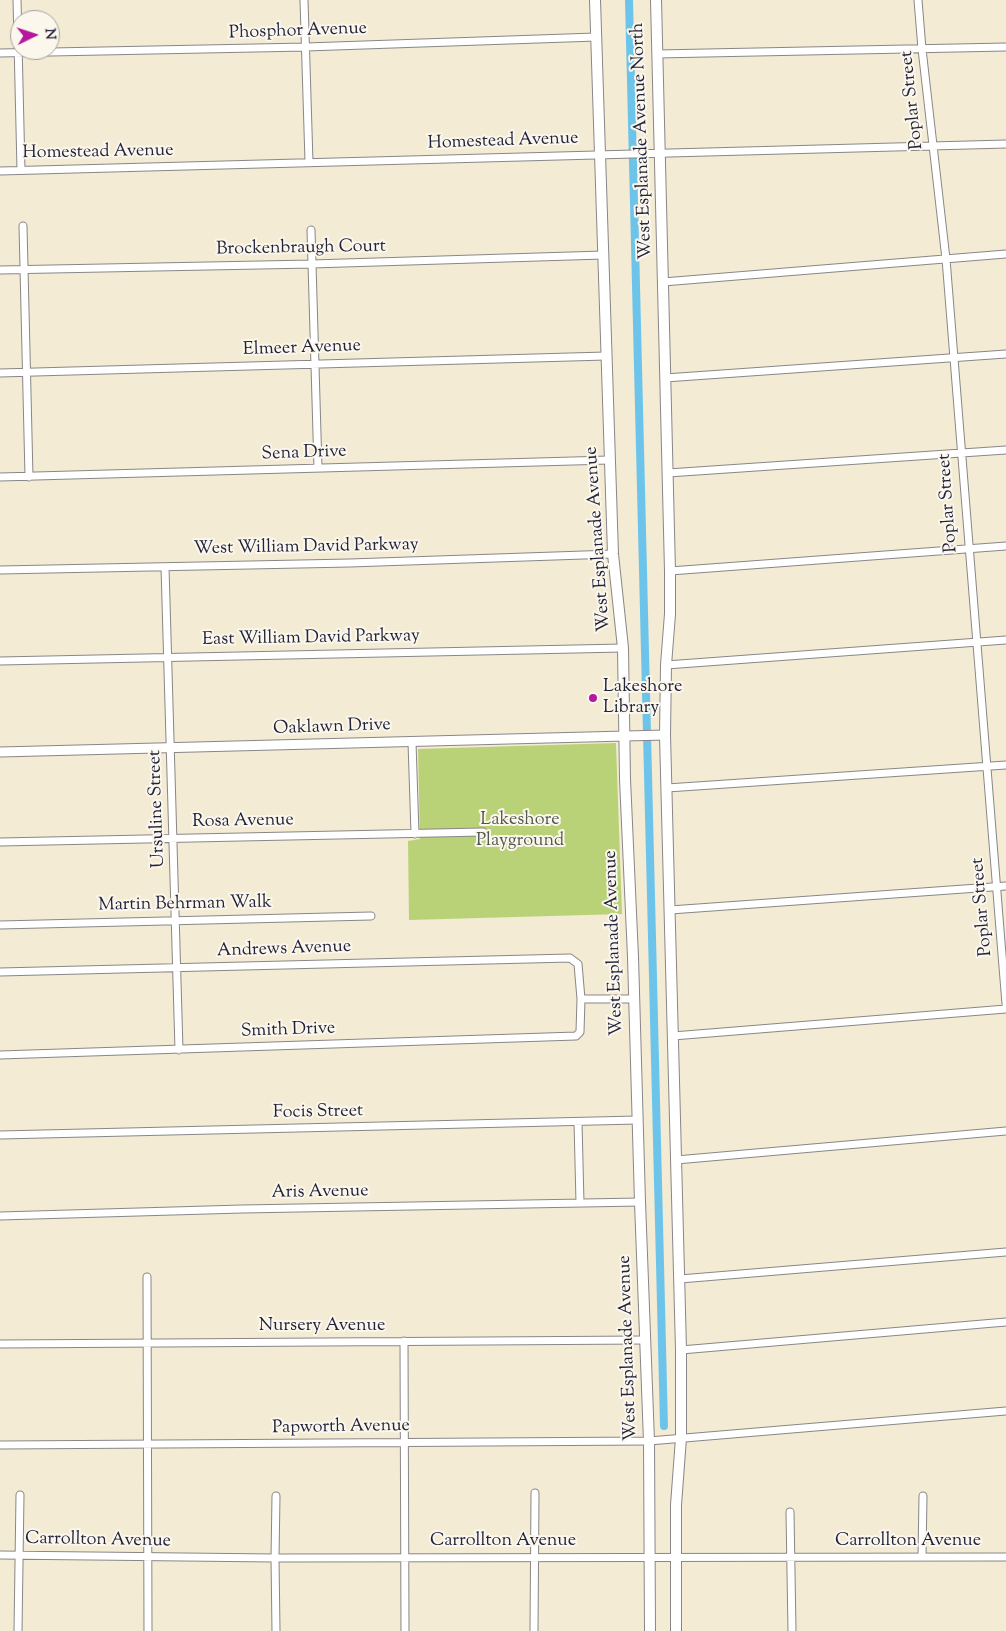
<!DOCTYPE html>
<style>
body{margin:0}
#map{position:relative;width:1006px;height:1631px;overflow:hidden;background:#f3ebd4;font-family:"Sorts Mill Goudy",serif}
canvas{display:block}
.north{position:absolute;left:10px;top:10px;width:50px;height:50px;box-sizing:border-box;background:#fbf7ec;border:1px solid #a4a2a5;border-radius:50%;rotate:86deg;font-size:14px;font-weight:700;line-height:20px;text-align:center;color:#22223b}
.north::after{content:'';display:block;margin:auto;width:18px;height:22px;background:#b5179e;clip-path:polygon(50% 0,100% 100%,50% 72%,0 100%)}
</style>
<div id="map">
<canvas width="1006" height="1631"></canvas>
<div class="north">N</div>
</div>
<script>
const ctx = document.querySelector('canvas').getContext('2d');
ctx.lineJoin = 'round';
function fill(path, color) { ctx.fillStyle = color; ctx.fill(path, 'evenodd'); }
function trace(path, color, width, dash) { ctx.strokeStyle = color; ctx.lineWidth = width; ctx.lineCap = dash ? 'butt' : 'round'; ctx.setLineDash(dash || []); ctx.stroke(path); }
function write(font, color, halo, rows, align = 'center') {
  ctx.font = font + ' "Sorts Mill Goudy",serif'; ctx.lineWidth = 4; ctx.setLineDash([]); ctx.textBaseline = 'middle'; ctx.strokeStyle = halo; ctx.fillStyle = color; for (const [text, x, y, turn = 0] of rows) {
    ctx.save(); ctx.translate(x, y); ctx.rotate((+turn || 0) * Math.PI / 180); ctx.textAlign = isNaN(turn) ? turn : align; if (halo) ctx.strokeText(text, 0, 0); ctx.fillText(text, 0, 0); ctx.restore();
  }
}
fill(new Path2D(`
 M616,743L622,914L409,920L408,841L420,839L418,749Z`), '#bad277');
trace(new Path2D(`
 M629,0L664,1426`), '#6dc4ea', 8);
const minor = new Path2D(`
 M17,0L21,170
 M304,0L309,162
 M918,0L922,49L946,259L1006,1004
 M0,53L306,47L596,37
 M657,54L1006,47
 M0,171L1006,144
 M23,226L29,477
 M311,230L318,468
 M0,270L312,264L603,255
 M663,282L1006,254
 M0,373L606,356
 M665,378L1006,354
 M668,473L1006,450
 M0,477L609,460
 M165,567L179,1050
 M0,570L350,563L613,554
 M670,571L1006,546
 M0,661L623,648
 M666,665L1006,640
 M412,742L415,834
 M667,788L1006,765
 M0,842L483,832
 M670,910L1006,886
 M0,925L371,916
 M0,972L570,958L578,964L581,999L580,1032L576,1036L0,1055
 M581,999H634
 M673,1036L1006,1009
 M578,1122L580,1203
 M0,1135L637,1120
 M676,1160L1006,1131
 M0,1216L242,1209L640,1202
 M147,1277L148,1631
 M680,1279L1006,1252
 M404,1341L405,1631
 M0,1344L645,1340
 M681,1350L1006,1322
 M0,1445L649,1441L1006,1411
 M276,1496L275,1558L276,1631
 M790,1512L792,1631
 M0,1555L275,1558L1006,1557
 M922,1556L923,1496
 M18,1631L20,1495
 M534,1631L535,1493`);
const tertiary = new Path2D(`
 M0,752L665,735`);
const secondary = new Path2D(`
 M595,0L613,554L623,648L625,779L633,957L640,1202L649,1441L650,1631
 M656,0L670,571V614L666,665L665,735L681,1350V1438L676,1505V1631`);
trace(minor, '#8a8688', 9);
trace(tertiary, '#8a8688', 11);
trace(secondary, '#8a8688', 12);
trace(minor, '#fff', 7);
trace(tertiary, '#fff', 9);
trace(secondary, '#fff', 10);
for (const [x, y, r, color] of [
 [593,698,5,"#b5179e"]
]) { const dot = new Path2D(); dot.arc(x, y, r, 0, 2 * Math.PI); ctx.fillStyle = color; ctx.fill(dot); trace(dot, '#fbf7ec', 2); }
write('18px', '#22223b', '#fbf7ec', [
 ["Phosphor Avenue",298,32,-2],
 ["Poplar Street",913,100,-96],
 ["West Esplanade Avenue North",643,141,-92],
 ["Homestead Avenue",503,142,-2],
 ["Homestead Avenue",98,153,-1],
 ["Brockenbraugh Court",301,249,-1],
 ["Elmeer Avenue",302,349,-2],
 ["Sena Drive",304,454,-2],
 ["Poplar Street",949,503,-94],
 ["West Esplanade Avenue",599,539,-94],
 ["West William David Parkway",306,548,-1],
 ["East William David Parkway",311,639,-1],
 ["Oaklawn Drive",332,728,-2],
 ["Ursuline Street",158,809,-92],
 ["Rosa Avenue",243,822,-1],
 ["Martin Behrman Walk",185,905,-1],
 ["Poplar Street",983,907,-95],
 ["West Esplanade Avenue",615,943,-92],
 ["Andrews Avenue",284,950,-2],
 ["Smith Drive",288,1031,-2],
 ["Focis Street",318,1113,-1],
 ["Aris Avenue",320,1193,-1],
 ["Nursery Avenue",322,1327],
 ["West Esplanade Avenue",629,1348,-92],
 ["Papworth Avenue",341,1428,-1],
 ["Carrollton Avenue",98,1541,1],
 ["Carrollton Avenue",503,1542],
 ["Carrollton Avenue",908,1542]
]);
write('18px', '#22223b', '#fbf7ec', [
 ["Lakeshore",603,688],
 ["Library",603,709]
], 'left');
write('18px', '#50574d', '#fbf7ec', [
 ["Lakeshore",520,821],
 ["Playground",520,842]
]);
</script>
